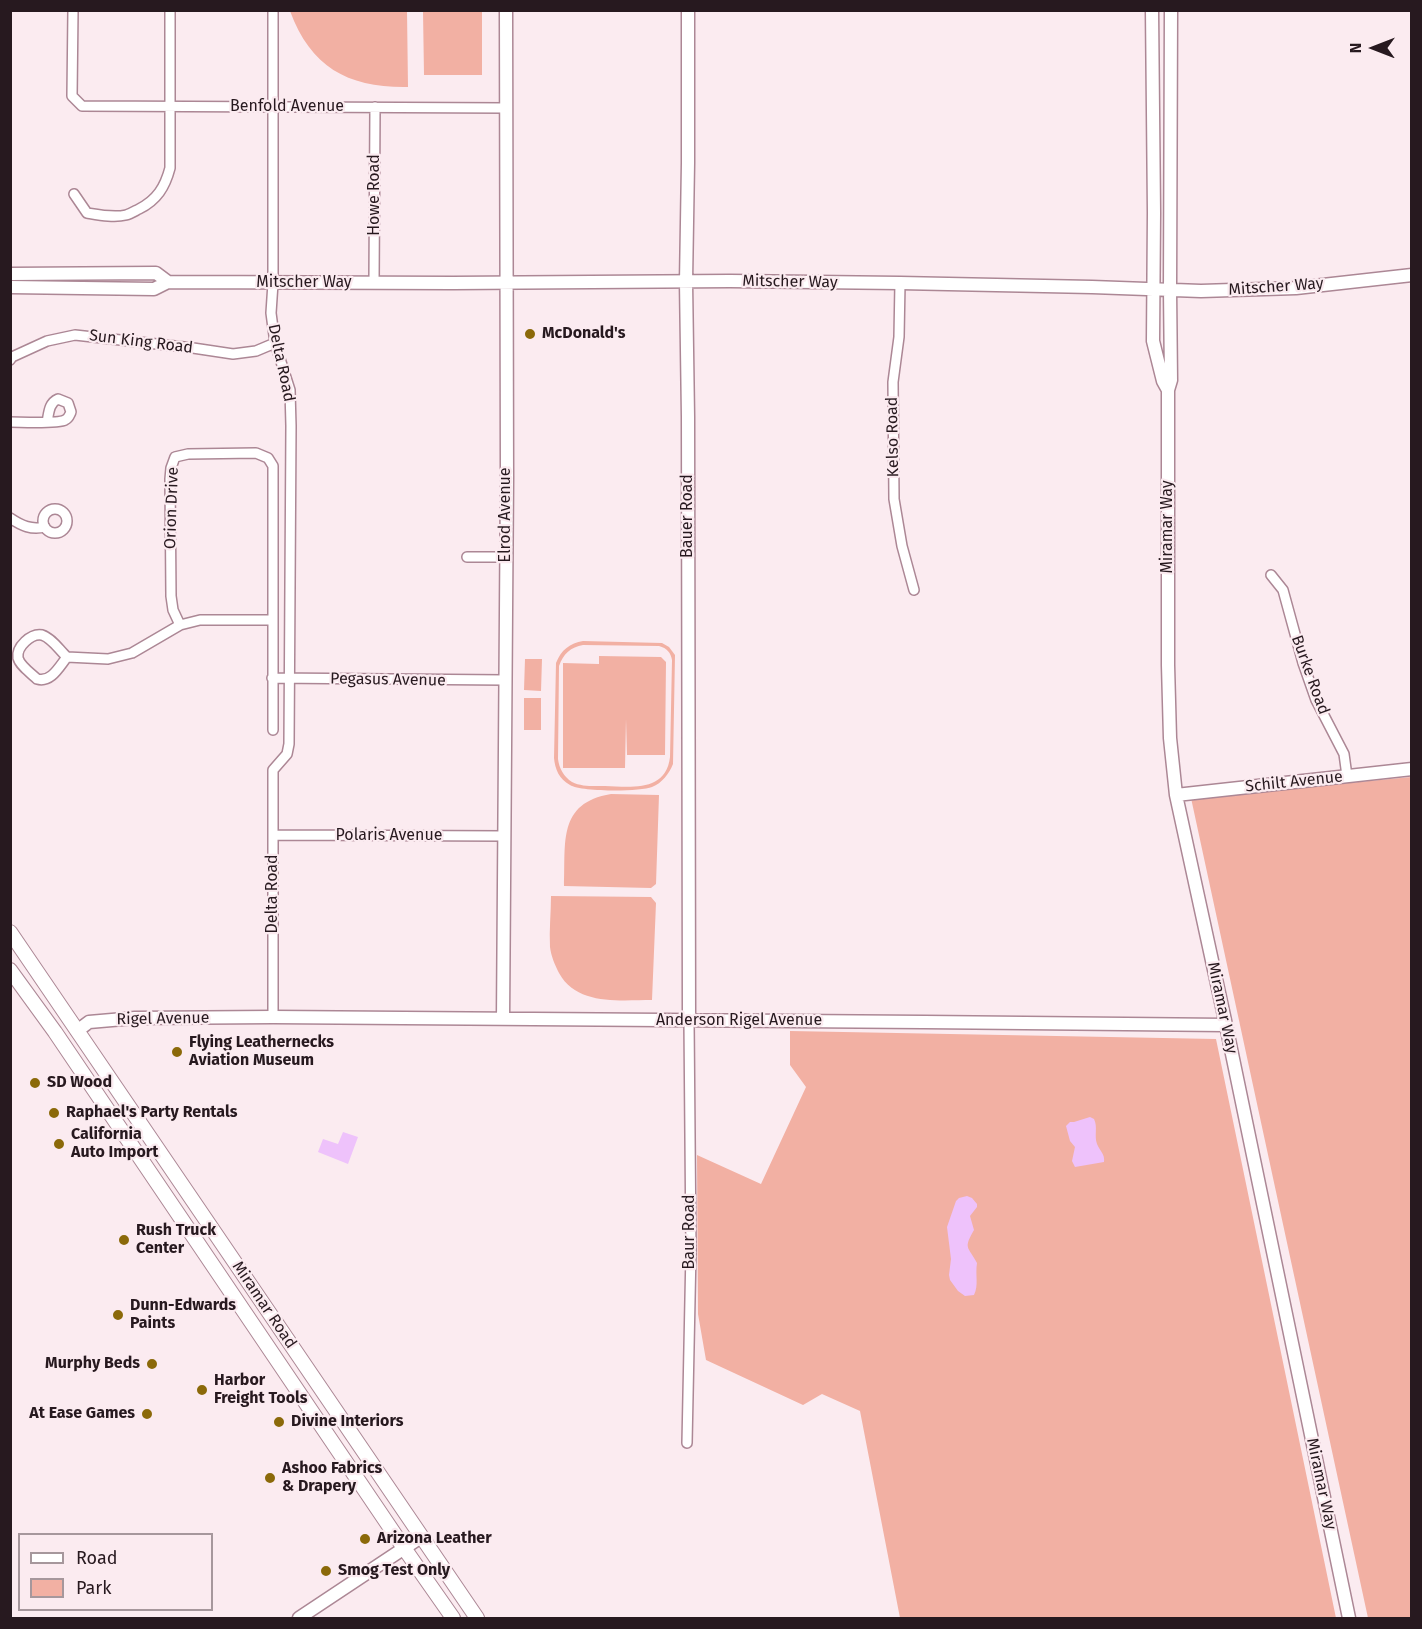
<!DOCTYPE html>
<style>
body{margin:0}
#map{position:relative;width:1422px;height:1629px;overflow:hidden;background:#fbebf0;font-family:"Fira Sans",sans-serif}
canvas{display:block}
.frame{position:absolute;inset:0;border:12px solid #27191f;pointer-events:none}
.legend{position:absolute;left:18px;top:1533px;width:195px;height:78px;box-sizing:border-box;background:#fbebf0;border:2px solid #a6979c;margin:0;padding:8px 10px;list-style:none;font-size:18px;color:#27191f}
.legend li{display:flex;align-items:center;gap:12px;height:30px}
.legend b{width:30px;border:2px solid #a6979c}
.north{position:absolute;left:1344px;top:18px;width:60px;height:60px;-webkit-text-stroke:4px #fbebf0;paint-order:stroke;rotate:270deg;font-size:16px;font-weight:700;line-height:24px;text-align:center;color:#27191f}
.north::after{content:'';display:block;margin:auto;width:21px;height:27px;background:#27191f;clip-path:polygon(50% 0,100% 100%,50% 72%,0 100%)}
</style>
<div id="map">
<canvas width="1422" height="1629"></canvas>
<div class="frame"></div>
<ul class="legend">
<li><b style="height:8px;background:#fff"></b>Road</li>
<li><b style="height:16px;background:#f2b0a3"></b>Park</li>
</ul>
<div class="north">N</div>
</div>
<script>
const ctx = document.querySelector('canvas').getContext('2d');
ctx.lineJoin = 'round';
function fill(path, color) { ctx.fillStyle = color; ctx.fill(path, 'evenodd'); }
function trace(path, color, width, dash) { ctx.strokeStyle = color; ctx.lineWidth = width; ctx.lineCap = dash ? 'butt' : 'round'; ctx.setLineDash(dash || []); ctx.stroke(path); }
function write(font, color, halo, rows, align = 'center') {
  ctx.font = font + ' "Fira Sans",sans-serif'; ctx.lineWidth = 4.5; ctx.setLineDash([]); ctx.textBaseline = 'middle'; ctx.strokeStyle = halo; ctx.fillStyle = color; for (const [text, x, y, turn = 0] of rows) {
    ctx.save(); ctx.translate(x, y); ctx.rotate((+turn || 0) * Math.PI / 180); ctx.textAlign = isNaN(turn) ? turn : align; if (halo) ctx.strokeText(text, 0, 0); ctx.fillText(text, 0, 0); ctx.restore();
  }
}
fill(new Path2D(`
 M290,11H407L408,87C349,88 311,68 290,11Z
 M423,11H482V75H424Z
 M583,641L662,643L669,647L675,655L673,764C669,774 662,783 652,787C640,792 581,792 570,785C559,779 555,769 554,758L556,663C561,650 570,643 583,641ZM583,645L659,646C667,648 671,653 672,660L670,757C666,792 631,787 605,786C594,786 582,787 572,782C564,777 559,768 558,759L559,666C563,654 571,647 583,645Z
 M599,656L661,657L666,662L665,755H627L626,719L625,768H563V663L599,664Z
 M525,659H542L541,691L524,690Z
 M524,698H541V730H524Z
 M1411,777V1618H1368L1191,798Z
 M611,794L659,795L656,884L651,888L564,886C566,843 557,803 611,794Z
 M551,896L651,897L656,903L652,1000C620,1000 577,1006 559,973C555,965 551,956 550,947C549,930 551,913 551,896Z
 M790,1031L1216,1039L1336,1618H900L860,1411L822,1394L803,1405L706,1360L698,1314L697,1155L761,1184L806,1087L790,1065Z`), '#f2b0a3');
fill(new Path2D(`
 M1090,1117L1094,1119C1098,1127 1094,1135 1097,1144C1100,1151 1105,1154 1104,1162L1075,1167L1072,1161L1075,1147L1070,1141L1066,1126L1070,1122H1074Z
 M343,1132L358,1137L348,1164L318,1152L323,1139L338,1144Z
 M967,1196L972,1198L977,1204V1207L970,1216L974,1230C963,1249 968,1246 977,1263C975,1275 979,1285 974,1295L965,1296L958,1291L950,1280L949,1275L951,1259L947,1227L956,1201L959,1198Z`), '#eec2fb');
const street = new Path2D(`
 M73,10L72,96L82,106L506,108
 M74,194L87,213C99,215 114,218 126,215C130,214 135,211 139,209C157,200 165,187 170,168V10
 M374,283L375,107
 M900,283L899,337L893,382L894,499L902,546L914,590
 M10,360L12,357L47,341L75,335L193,348L233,354L256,351L275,343
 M10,422C21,422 58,424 65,420C69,418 69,416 71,412L68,403L58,399C49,403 49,412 47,422
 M43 521a12 12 0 1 1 24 0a12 12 0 1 1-24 0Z
 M10,518C22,526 31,530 45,527
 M467,557H506
 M1271,575L1283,590L1303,663L1316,700L1344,754L1347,776
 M180,625L173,610L171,596L170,479L171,468L175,457L188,454L256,453L268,458L273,466V730
 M67,657C59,667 51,683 37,679C32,674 20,666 18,658C16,647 31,633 42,635C52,638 60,651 67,657L108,659L132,653L180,625L200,620H272
 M272,678L505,680
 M273,835L505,836
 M273,1017V770L287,754L289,744L291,426L290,390L275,343L271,313L273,283V10
 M687,1443L691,1251L689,1021`);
const secondary = new Path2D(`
 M688,10V163L686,282L688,417L689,1021
 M1152,10L1154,213L1153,341L1163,381L1168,390
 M1171,10L1170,290L1171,380L1168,390V665L1170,738L1176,795L1226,1025L1349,1618
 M10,274L156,273L168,282
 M10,287L154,289L168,282L453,283L730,281L900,283L1092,287L1201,291L1296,288L1412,275
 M1176,795L1412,769
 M503,1019L507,476L506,10
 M77,1031L89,1022L135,1018L273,1017L924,1022L1226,1025
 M299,1618L421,1537`);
const primary = new Path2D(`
 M10,932L477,1618
 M10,970L55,1032L404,1548L453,1618`);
trace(street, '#ac8795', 12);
trace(secondary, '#ac8795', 15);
trace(primary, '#ac8795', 16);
trace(street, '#fff', 9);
trace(secondary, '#fff', 12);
trace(primary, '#fff', 14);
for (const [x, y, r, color] of [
 [530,334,6,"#8b6909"],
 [177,1052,6,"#8b6909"],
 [35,1083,6,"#8b6909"],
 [54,1113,6,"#8b6909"],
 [59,1144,6,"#8b6909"],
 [124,1240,6,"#8b6909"],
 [118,1315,6,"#8b6909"],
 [152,1364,6,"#8b6909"],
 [202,1390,6,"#8b6909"],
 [147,1414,6,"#8b6909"],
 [279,1422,6,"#8b6909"],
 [270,1478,6,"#8b6909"],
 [365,1539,6,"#8b6909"],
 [326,1571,6,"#8b6909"]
]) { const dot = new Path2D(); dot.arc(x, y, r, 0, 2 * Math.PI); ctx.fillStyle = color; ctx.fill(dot); trace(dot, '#fbebf0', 2); }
write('16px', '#27191f', '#fbebf0', [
 ["Benfold Avenue",287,107],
 ["Howe Road",375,195,-90],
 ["Mitscher Way",790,282,1],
 ["Mitscher Way",304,283],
 ["Mitscher Way",1276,287,-4],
 ["Sun King Road",141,342,7],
 ["Delta Road",281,363,78],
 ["Kelso Road",893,437,-91],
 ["Orion Drive",172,508,-88],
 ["Elrod Avenue",506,515,-90],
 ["Bauer Road",688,516,-90],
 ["Miramar Way",1168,527,-90],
 ["Burke Road",1310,675,70],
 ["Pegasus Avenue",388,680,1],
 ["Schilt Avenue",1294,782,-6],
 ["Polaris Avenue",389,836],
 ["Delta Road",273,894,-90],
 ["Miramar Way",1222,1008,78],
 ["Rigel Avenue",163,1019,-1],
 ["Anderson Rigel Avenue",739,1021],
 ["Baur Road",690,1232,-90],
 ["Miramar Road",264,1305,56],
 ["Miramar Way",1321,1484,78]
]);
write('bold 16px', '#27191f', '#fbebf0', [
 ["McDonald's",542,334],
 ["Flying Leathernecks",189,1043],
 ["Aviation Museum",189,1061],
 ["SD Wood",47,1083],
 ["Raphael's Party Rentals",66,1113],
 ["California",71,1135],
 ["Auto Import",71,1153],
 ["Rush Truck",136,1231],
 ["Center",136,1249],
 ["Dunn-Edwards",130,1306],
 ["Paints",130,1324],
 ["Murphy Beds",140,1364,"right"],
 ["Harbor",214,1381],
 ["Freight Tools",214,1399],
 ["At Ease Games",135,1414,"right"],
 ["Divine Interiors",291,1422],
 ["Ashoo Fabrics",282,1469],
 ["& Drapery",282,1487],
 ["Arizona Leather",377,1539],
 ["Smog Test Only",338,1571]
], 'left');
</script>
